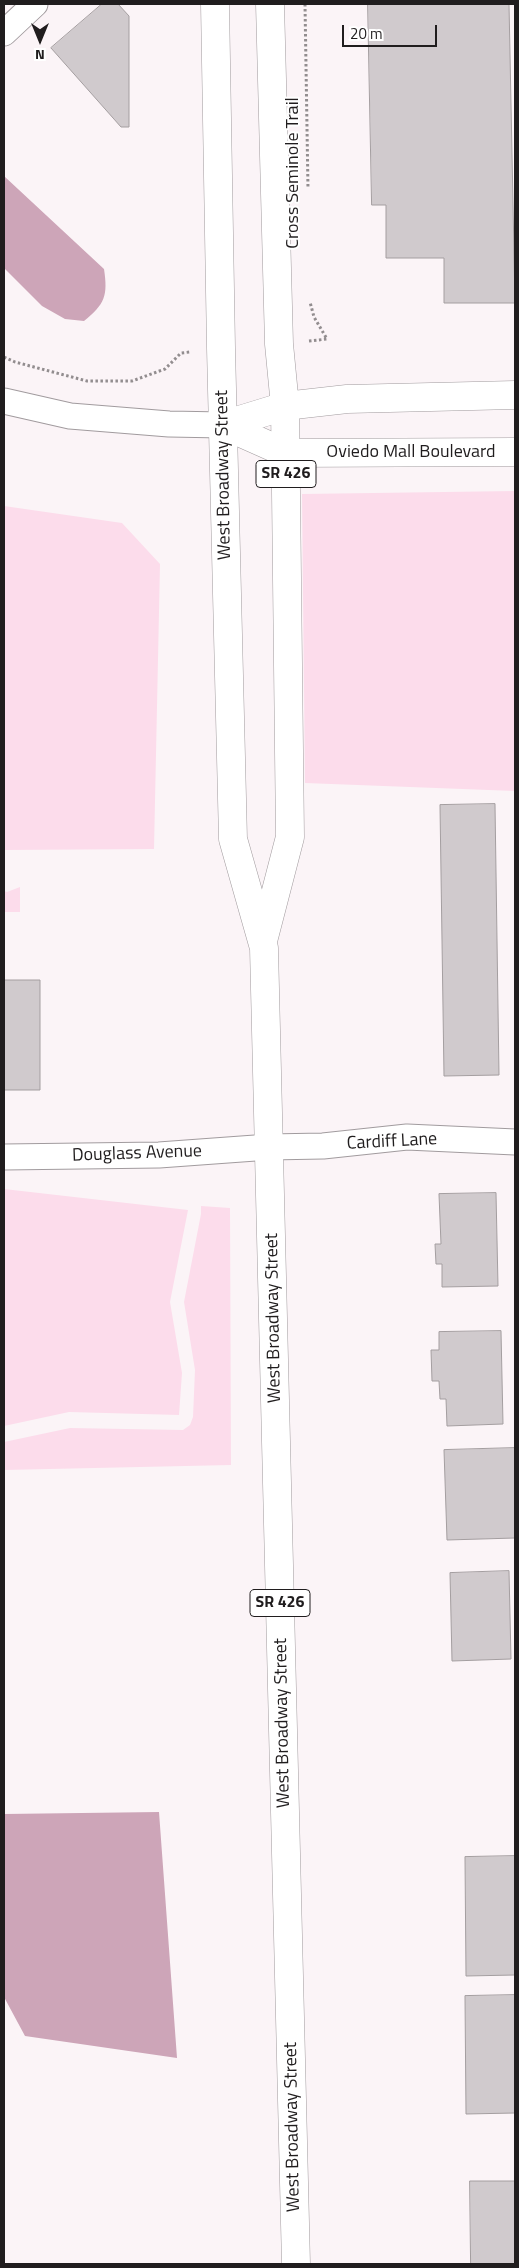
<!DOCTYPE html>
<style>
body{margin:0}
#map{position:relative;width:519px;height:2268px;overflow:hidden;background:#fbf4f7;font-family:"Titillium Web",sans-serif}
canvas{display:block}
.frame{position:absolute;inset:0;border:5px solid #201d1e;pointer-events:none}
.north{position:absolute;left:15px;top:15px;width:50px;height:50px;-webkit-text-stroke:4px #fff;paint-order:stroke;rotate:180deg;font-size:14px;font-weight:700;line-height:20px;text-align:center;color:#201d1e}
.north::after{content:'';display:block;margin:auto;width:18px;height:22px;background:#201d1e;clip-path:polygon(50% 0,100% 100%,50% 72%,0 100%)}
.scale{position:absolute;left:342px;top:25px;width:95px;height:22px;box-sizing:border-box;border:2px solid #201d1e;border-top:0;padding-left:6px;font-size:15px;line-height:18px;white-space:nowrap;color:#201d1e;-webkit-text-stroke:4px #fff;paint-order:stroke}
</style>
<div id="map">
<canvas width="519" height="2268"></canvas>
<div class="frame"></div>
<div class="north">N</div>
<div class="scale">20 m</div>
</div>
<script>
const ctx = document.querySelector('canvas').getContext('2d');
ctx.lineJoin = 'round';
function fill(path, color) { ctx.fillStyle = color; ctx.fill(path, 'evenodd'); }
function trace(path, color, width, dash) { ctx.strokeStyle = color; ctx.lineWidth = width; ctx.lineCap = dash ? 'butt' : 'round'; ctx.setLineDash(dash || []); ctx.stroke(path); }
function write(font, color, halo, rows, align = 'center') {
  ctx.font = font + ' "Titillium Web",sans-serif'; ctx.lineWidth = 4; ctx.setLineDash([]); ctx.textBaseline = 'middle'; ctx.strokeStyle = halo; ctx.fillStyle = color; for (const [text, x, y, turn = 0] of rows) {
    ctx.save(); ctx.translate(x, y); ctx.rotate((+turn || 0) * Math.PI / 180); ctx.textAlign = isNaN(turn) ? turn : align; if (halo) ctx.strokeText(text, 0, 0); ctx.fillText(text, 0, 0); ctx.restore();
  }
}
fill(new Path2D(`
 M515,491V791L305,783L302,494Z
 M4,506L122,523L160,564L154,849L4,850Z
 M20,887V912H4V891L7,892Z
 M4,1189L188,1210L170,1302L182,1373L179,1415L69,1412L4,1426Z
 M201,1206L230,1208L231,1465L4,1470V1442L70,1428L183,1430L190,1425L193,1417L195,1370L184,1302L201,1214Z`), '#fcdceb');
fill(new Path2D(`
 M4,176L104,269C108,296 105,304 84,321L65,319L42,306L4,268Z
 M159,1812L177,2058L25,2036L4,1997V1814Z`), '#cda5b8');
const building = new Path2D(`
 M102,4H118L129,16V127H121L51,48Z
 M368,4H509L515,303H444V258H386V205H372Z
 M495,804L499,1075L444,1076L440,805Z
 M4,980H40V1090H4Z
 M496,1193L498,1286L442,1287V1264H436L435,1244H441L439,1194Z
 M501,1331L503,1424L447,1426L446,1399H440L439,1381H432L431,1350H439V1332Z
 M515,1448V1538L447,1540L444,1450Z
 M509,1571L511,1659L452,1661L450,1573Z
 M515,1856V1975L466,1976L465,1857Z
 M515,1995V2113L466,2114L465,1996Z
 M470,2181H515V2264H471Z`);
fill(building, '#d0cacd');
trace(building, '#a49ea0', 1);
const street = new Path2D(`
 M4,33L35,4
 M4,401L70,416L169,424L223,425
 M4,1157L159,1155L269,1147L323,1146L407,1137L515,1142`);
const secondary = new Path2D(`
 M223,425L286,453L515,452
 M223,425L285,406L347,399L515,395`);
const primary = new Path2D(`
 M215,4L221,348L233,839L264,948L296,2264
 M263,941L290,837L285,406L279,344L270,4`);
trace(street, '#a19b9e', 27);
trace(secondary, '#a19b9e', 29);
trace(primary, '#a19b9e', 29);
trace(new Path2D(`
 M305,4L308,189
 M309,341L327,339L314,317L310,302
 M4,357L15,362L87,381H132L165,369L181,353L190,352`), '#928d8f', 3, [2.5, 2.5]);
trace(street, '#fff', 25);
trace(secondary, '#fff', 28);
trace(primary, '#fff', 28);
for (const [x, y, w] of [
 [286,474,60],
 [280,1603,60]
]) { const box = new Path2D(); box.roundRect(x - w / 2, y - 13.5, w, 27, 4); ctx.fillStyle = '#fff'; ctx.fill(box); trace(box, '#201d1e', 1); }
write('bold 16px', '#201d1e', null, [
 ["SR 426",286,474],
 ["SR 426",280,1603]
]);
write('18px', '#201d1e', '#fff', [
 ["Cross Seminole Trail",294,173,-90],
 ["Oviedo Mall Boulevard",411,453],
 ["West Broadway Street",224,475,-91],
 ["Cardiff Lane",392,1142,-3],
 ["Douglass Avenue",137,1154,-2],
 ["West Broadway Street",274,1318,-91],
 ["West Broadway Street",283,1723,-91],
 ["West Broadway Street",293,2127,-91]
]);
</script>
